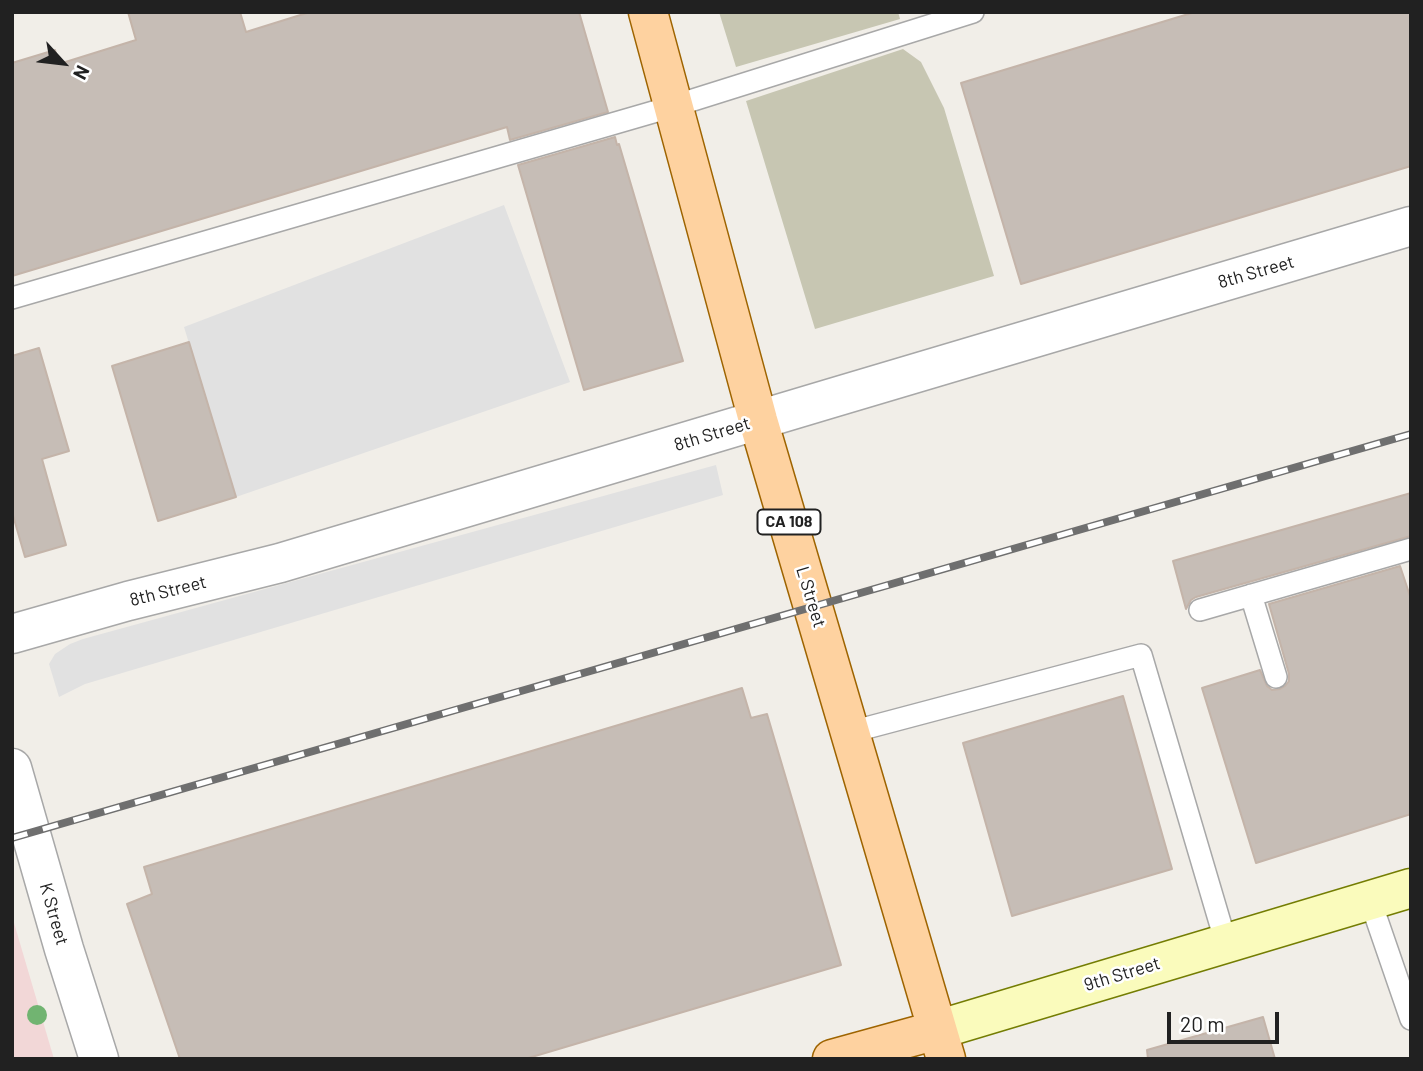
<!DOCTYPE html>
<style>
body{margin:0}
#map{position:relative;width:1423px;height:1071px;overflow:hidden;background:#f1eee8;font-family:Barlow,sans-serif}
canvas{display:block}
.frame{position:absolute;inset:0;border:14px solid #212121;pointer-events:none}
.north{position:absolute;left:28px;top:28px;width:70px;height:70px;-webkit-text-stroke:5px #fff;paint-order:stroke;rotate:117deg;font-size:19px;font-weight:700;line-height:28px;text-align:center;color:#212121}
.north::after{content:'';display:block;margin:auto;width:24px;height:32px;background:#212121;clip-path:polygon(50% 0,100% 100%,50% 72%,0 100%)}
.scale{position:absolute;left:1167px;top:1012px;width:112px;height:32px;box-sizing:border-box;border:4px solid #212121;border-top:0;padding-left:9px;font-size:21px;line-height:24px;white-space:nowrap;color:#212121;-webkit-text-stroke:5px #fff;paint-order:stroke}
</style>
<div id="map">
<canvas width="1423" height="1071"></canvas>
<div class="frame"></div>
<div class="north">N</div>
<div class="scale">20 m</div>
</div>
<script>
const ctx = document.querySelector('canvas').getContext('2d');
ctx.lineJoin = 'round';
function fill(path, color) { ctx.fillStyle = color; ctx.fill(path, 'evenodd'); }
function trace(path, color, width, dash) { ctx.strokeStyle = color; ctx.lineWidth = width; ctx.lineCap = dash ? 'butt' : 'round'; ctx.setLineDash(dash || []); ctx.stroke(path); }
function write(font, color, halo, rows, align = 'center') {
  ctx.font = font + ' Barlow,sans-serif'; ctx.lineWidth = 5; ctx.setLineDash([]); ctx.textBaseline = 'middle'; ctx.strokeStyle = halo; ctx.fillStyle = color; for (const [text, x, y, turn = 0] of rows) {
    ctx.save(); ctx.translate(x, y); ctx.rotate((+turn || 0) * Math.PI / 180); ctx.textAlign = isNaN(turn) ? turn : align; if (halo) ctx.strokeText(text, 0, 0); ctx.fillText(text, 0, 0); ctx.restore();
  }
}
fill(new Path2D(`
 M12,916L54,1059H12Z`), '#f2d7d7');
fill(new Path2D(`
 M719,12H898L900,19L736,67Z
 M903,49L921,62L944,108L994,276L815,329L746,101Z`), '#c7c6b2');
fill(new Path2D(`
 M504,205L570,382L236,497L184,327Z
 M716,465L723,495L85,684L59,697L49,664L55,654L70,644L83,639Z`), '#e1e1e1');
const building = new Path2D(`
 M128,12H240L246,32L310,12H579L608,112L510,140L507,127L12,276V63L55,50L59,64L136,40Z
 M1195,12H1411V166L1021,284L961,83Z
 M615,137L617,145L619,144L683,361L584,390L518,165Z
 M189,342L236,497L158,521L112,366Z
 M39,348L69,451L42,459L66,545L25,557L12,512V356Z
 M1411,493V536L1196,597L1191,600L1186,609L1173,561Z
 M1400,566L1411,599V814L1256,863L1202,688L1260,670L1267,686L1272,690L1280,689L1285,686L1289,681V674L1269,604Z
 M742,688L751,718L767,714L841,965L525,1059H180L127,904L152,894L144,867Z
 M1123,696L1172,869L1012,916L963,743Z
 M1263,1017L1275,1059H1148L1147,1050Z`);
fill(building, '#c6bdb6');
trace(building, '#c4b4a9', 2);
const lane = new Path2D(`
 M12,298L674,106L973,12
 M1251,595L1276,677
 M1200,610L1411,549
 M851,732L1141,655L1226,943
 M1370,900L1411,1019`);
const street = new Path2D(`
 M12,634L128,601L280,563L832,398L1411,226
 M12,768L64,949L99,1059`);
const secondary = new Path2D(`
 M937,1030L1411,888`);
const primary = new Path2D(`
 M648,12L758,420L946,1059
 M832,1059L937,1030`);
trace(lane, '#a8a8a8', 24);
trace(street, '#a8a8a8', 41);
trace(secondary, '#747d03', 41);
trace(primary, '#9e6400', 41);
trace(lane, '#fff', 21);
trace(street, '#fff', 38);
trace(secondary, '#fafbbc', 38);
trace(primary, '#fed2a0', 38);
const rail = new Path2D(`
 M12,838L1411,434`);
trace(rail, '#6f6f6f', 8);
trace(rail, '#fff', 5, [16]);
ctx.fillStyle = '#71b471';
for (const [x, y] of [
 [37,1015]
]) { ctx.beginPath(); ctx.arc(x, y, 10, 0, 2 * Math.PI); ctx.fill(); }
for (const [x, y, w] of [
 [789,522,63]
]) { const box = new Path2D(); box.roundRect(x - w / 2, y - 12.5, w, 25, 5); ctx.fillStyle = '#fff'; ctx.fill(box); trace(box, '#212121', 2); }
write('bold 16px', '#212121', null, [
 ["CA 108",789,522]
]);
write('18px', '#212121', '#fff', [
 ["8th Street",1256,272,-16],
 ["8th Street",712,434,-17],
 ["8th Street",168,591,-14],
 ["L Street",811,597,73],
 ["K Street",54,914,74],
 ["9th Street",1122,974,-17]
]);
</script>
